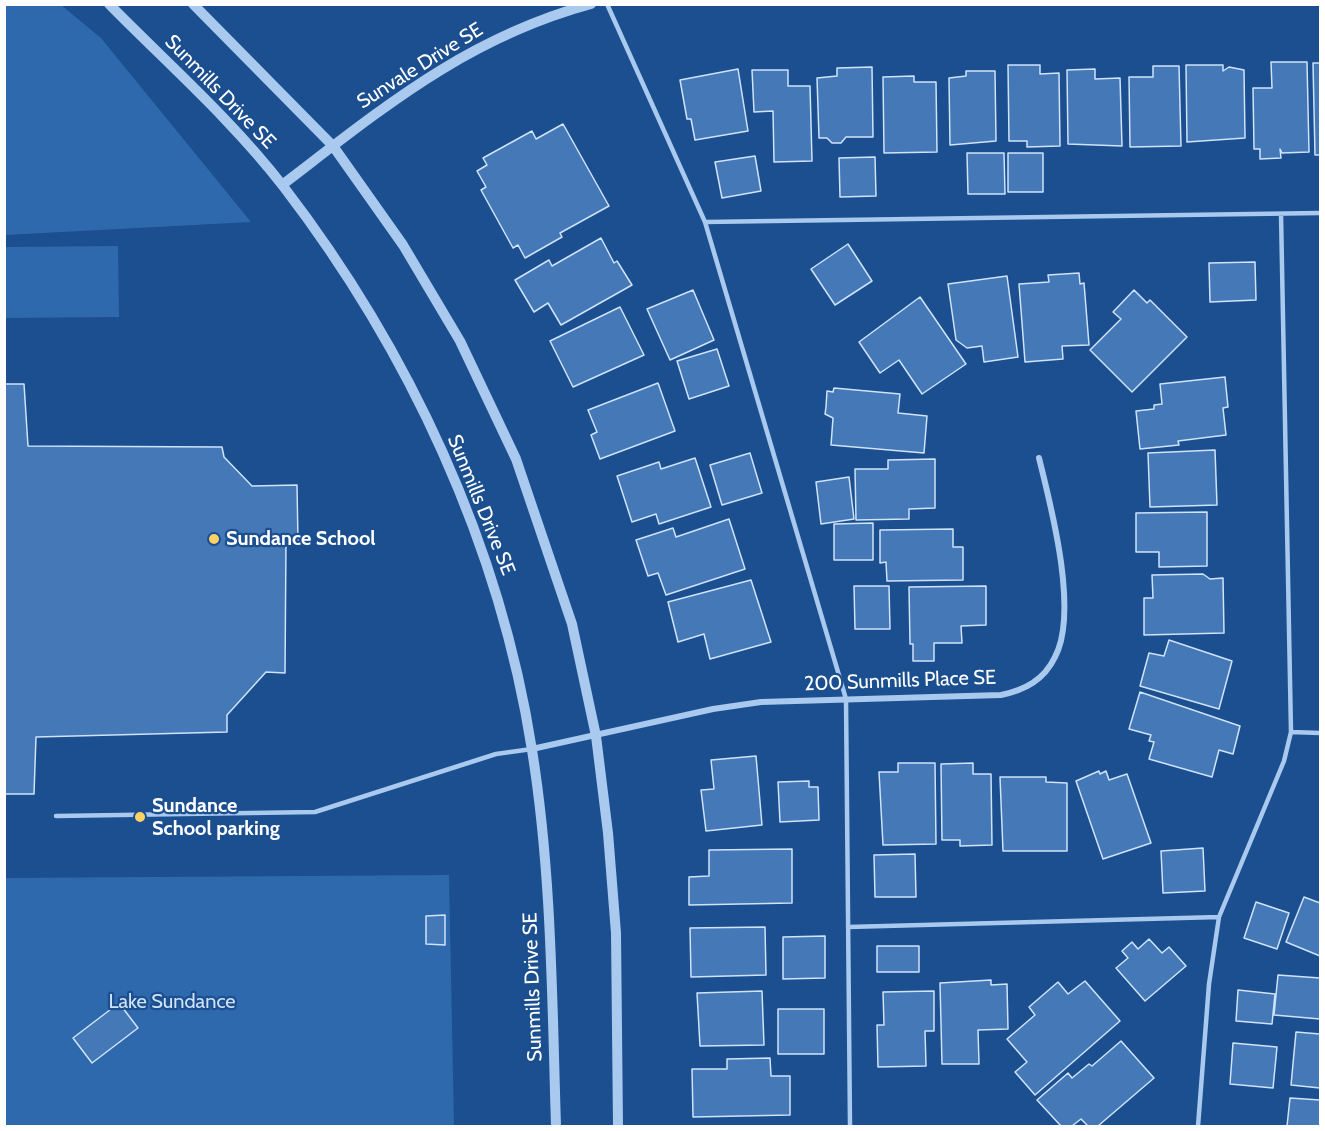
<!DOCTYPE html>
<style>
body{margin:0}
#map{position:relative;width:1325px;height:1131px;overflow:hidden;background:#1b4f8f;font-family:Cabin,sans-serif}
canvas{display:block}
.frame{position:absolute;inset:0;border:6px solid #fff;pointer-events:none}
</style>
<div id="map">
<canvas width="1325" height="1131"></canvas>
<div class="frame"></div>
</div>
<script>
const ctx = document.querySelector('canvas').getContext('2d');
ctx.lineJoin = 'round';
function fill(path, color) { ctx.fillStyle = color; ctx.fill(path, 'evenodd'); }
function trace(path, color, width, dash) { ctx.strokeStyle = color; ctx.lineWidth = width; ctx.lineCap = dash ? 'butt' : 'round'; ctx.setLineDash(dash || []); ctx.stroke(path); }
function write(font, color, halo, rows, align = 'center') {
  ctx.font = font + ' Cabin,sans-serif'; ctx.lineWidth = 4.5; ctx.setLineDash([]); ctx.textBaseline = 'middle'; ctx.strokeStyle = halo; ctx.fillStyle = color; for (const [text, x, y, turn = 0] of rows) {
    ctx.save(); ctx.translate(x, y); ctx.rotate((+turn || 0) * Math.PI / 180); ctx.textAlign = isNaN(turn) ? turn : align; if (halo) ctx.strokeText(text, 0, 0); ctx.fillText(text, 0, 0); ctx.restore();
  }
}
fill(new Path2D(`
 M5,4L61,5L101,38L251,222L5,235Z
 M118,246L119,317L5,318V247Z
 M449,875L454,1126H5L4,878Z`), '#2e69ad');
const building = new Path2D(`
 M1271,62H1307L1309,152L1282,153L1280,149L1281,158L1260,159V149H1254L1253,88H1272Z
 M1313,63H1320V168V155H1315Z
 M1008,65H1040V74L1059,73L1060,146L1027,147V141H1009Z
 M1186,65H1223V71L1229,67L1244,70L1245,138L1187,142Z
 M1153,66H1179L1181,146L1130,147L1129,77H1153Z
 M872,67L873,137H846L841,143H832L827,138H819L817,78L837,76V68Z
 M738,69L748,131L695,140L691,119H687L680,80Z
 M1095,69V79L1120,78L1122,146L1068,144L1067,70Z
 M752,70H788V86H810L812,161L774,162L773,111L754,112Z
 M966,71H995L996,141L950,145L949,78L966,76Z
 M914,76V82H936L937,152L884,153L883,77Z
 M563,124L609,206L560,233L562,237L525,258L518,245L513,248L481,190L486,187L477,171L487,165L483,158L532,131L536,139Z
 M967,153H1004L1005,194H968Z
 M1008,153H1043V192H1008Z
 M755,156L761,191L722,198L715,162Z
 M875,157L876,196L840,197L839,158Z
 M601,238L614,263L617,261L632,285L561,325L548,303L534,312L515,280L549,260L552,266Z
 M848,244L872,281L835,305L811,269Z
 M1255,262L1256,300L1210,302L1209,263Z
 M1079,273L1080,284L1084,283L1089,345L1062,346L1063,359L1025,362L1019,284L1049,282L1048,275Z
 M1007,276L1018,357L984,362L982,346L967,348L956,340L948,284Z
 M693,290L714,340L670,360L647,309Z
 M1134,290L1147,303L1150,300L1187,337L1132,392L1090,350L1121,319L1113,312Z
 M920,297L966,364L922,394L899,360L880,373L859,342Z
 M620,307L644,355L573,387L550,341Z
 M717,349L729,386L689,399L677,361Z
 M1225,377L1228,407L1223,408L1226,435L1178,441L1179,445L1140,449L1136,411L1154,409V405L1162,404L1160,384Z
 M658,383L675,431L600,459L591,435L597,432L588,410Z
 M4,384H24L28,446L222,447L224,457L252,486L297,485L298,542H286L285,673L266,672L227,715V732L36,737L34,794H4Z
 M834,388L900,394L898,413L927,416L924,453L831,445L833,418L825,414L826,407L827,391L833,392Z
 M1215,450L1217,505L1150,507L1148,453Z
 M750,453L762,493L722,505L710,465Z
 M695,458L711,507L659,524L656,514L632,522L617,476L659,462L661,469Z
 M935,459V508L909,509V519L856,520L855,469H888V460Z
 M849,477L854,519L821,524L816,482Z
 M1207,512V566L1159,567V552H1136V513Z
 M729,519L745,569L666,595L658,573L648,576L636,540L673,528L676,537Z
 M873,523V560H834V524Z
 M953,529V547H963V580L887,581L886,562L880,563V530Z
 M1203,574L1210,579L1223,578L1224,633L1144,635V598H1153L1152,575Z
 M751,580L771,642L710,659L704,634L678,642L668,602Z
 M854,586H889L890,629H855Z
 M986,586V625L961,626L962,643H934V661H913V644H910L909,587Z
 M1169,640L1232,661L1219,709L1140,686L1149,653L1164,656Z
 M1140,692L1240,726L1233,754L1219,750L1212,777L1149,759L1154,742L1149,741L1151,735L1129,729Z
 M756,756L762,825L706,831L701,790L714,789L711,760Z
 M898,763H935L936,844L883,845L879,772H898Z
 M973,763V774H991L992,845L960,846V840H942L941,764Z
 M1099,771L1100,774L1106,771L1109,780L1127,774L1151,843L1103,859L1076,781Z
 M1000,777H1046V782L1067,783V851H1003Z
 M809,781V787H818L819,820L780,822L778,782Z
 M1203,848L1205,891L1163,893L1161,851Z
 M792,849V903L689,905V877L709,876V850Z
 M915,854L916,897H875L874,855Z
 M1304,897L1320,903V956L1286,942Z
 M1256,902L1289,913L1277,949L1244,938Z
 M445,915V945L426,944V916Z
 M765,927L766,975L691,977L690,928Z
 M825,936V978L783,979V937Z
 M1149,939L1162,953L1169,947L1186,966L1145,1001L1116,968L1128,958L1122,951L1132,942L1138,949Z
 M877,946H919V972H877Z
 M1278,975L1320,978V1019L1274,1015Z
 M991,980V985L1007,984L1008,1029L978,1030L979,1064H942L940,983Z
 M1085,981L1120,1021L1035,1095L1015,1072L1027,1062L1007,1039L1035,1015L1029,1007L1058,982L1068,994Z
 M1238,990L1275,994L1272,1024L1236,1021Z
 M762,991L764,1045L700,1046L697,993Z
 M934,991V1031H925L926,1066L878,1067L877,1025H884L883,992Z
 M119,1003L138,1028L92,1063L73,1038Z
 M778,1009H824V1054H778Z
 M1296,1032L1320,1034V1088L1291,1085Z
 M1121,1041L1154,1078L1098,1126H1088L1081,1119L1072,1126H1061L1037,1100L1068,1073L1072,1078L1089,1064L1092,1066Z
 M1233,1043L1277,1047L1273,1088L1230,1084Z
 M770,1058L771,1076H790V1115L693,1117L692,1069H727V1059Z
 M1290,1098L1320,1100V1126H1287Z`);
fill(building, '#4478b7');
trace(building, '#cfe3fa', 1.5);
trace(new Path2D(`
 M607,4L705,222L846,699L850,1126
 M705,222L1320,213
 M1291,732L1320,733
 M56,816L315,812L496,754L532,749
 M848,927L1219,917
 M1198,1126L1209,984L1219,917L1284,761L1291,732L1281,214`), '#a9c9ee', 4.5);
trace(new Path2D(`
 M532,749L713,709L761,702L1001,695C1025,690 1044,680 1055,657C1079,612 1051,506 1039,458`), '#a9c9ee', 6);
trace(new Path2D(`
 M109,4C167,63 233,121 283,186C409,350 500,545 532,750C552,874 552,1001 556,1126
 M193,4L333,146L403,245L460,341L516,459L572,624L596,736L608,833L616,933L618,1126
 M282,185C383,108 466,38 591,4`), '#a9c9ee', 10);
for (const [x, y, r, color] of [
 [214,539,6,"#ffd166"],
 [140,817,6,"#ffd166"]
]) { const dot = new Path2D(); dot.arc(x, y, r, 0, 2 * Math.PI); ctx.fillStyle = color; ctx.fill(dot); trace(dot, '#1b4f8f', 2); }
write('20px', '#fff', '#1b4f8f', [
 ["Sunvale Drive SE",420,66,-32],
 ["Sunmills Drive SE",220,92,46],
 ["Sunmills Drive SE",481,505,68],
 ["200 Sunmills Place SE",900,681,-2],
 ["Sunmills Drive SE",533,987,-92]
]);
write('bold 20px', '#fff', '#1b4f8f', [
 ["Sundance School",226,539],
 ["Sundance",152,806],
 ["School parking",152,829]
], 'left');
write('20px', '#cfe3fa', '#1b4f8f', [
 ["Lake Sundance",172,1002]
]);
</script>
